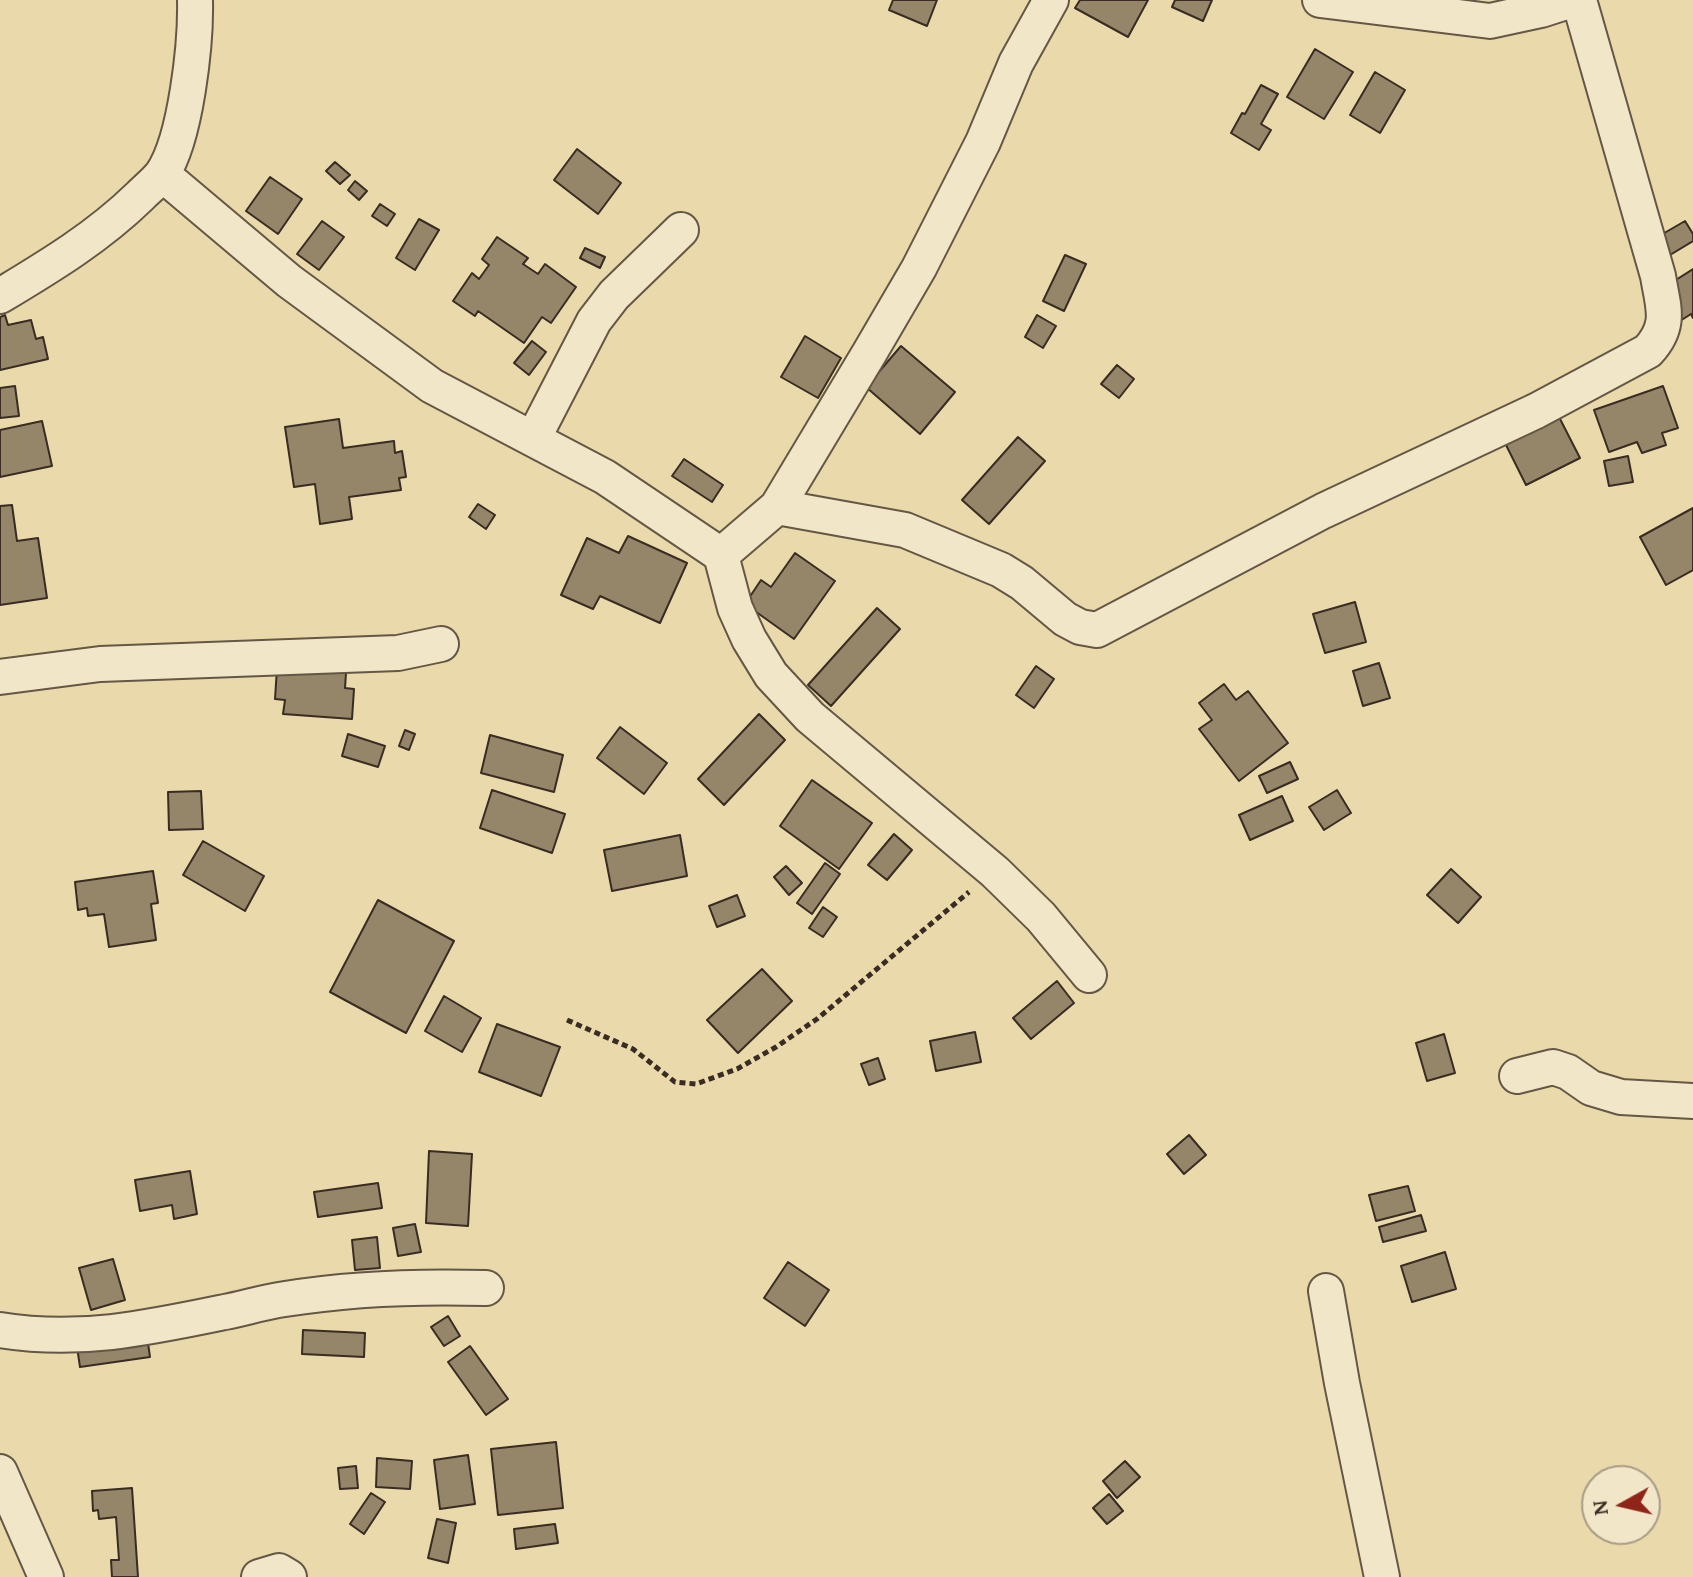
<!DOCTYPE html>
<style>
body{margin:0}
#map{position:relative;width:1693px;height:1577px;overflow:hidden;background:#ead9aa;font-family:"Gentium Book Plus",serif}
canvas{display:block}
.north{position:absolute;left:1581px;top:1465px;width:80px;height:80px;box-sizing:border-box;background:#f1e6c8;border:2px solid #a79c86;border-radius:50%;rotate:262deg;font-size:22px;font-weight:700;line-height:32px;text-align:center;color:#382c23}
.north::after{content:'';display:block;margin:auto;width:28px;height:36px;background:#8f2418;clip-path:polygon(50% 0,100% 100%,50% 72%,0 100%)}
</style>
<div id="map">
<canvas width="1693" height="1577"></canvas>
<div class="north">N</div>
</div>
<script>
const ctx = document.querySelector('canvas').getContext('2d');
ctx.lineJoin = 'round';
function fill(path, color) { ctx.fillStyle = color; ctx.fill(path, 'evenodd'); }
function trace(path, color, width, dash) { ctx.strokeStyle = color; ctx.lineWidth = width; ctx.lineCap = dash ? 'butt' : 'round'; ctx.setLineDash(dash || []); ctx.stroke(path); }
const building = new Path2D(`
 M893,0H937L927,26L889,10Z
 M1080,0H1148L1128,37L1075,8Z
 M1175,0H1212L1203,21L1172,7Z
 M1315,49L1353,72L1324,119L1287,97Z
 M1375,72L1405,90L1380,133L1350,115Z
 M1261,85L1278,94L1261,124L1271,130L1259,150L1231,133L1242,113L1245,114Z
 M577,149L621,183L598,214L554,180Z
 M335,162L350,175L340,184L326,171Z
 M270,177L302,199L278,234L246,211Z
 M355,181L367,191L359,200L348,190Z
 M380,204L395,214L387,226L372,216Z
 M419,219L439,230L415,270L396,258Z
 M322,221L344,237L319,270L297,254Z
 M1685,221L1693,234V241L1665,258L1654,239Z
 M497,237L528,258L523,264L538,274L545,264L576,287L551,323L542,317L524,343L478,311L475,316L453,301L472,273L479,279L489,265L482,259Z
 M585,248L605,257L600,268L580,258Z
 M1065,255L1086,264L1064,311L1043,301Z
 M1693,269V318L1691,314L1680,321L1671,283Z
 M5,315L8,325L31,320L36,339L43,337L48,359L0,370V317Z
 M1037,315L1056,326L1043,348L1025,337Z
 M805,336L841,358L818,398L781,377Z
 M532,341L546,352L529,375L514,363Z
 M901,346L955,392L920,434L866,387Z
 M1117,365L1134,379L1119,398L1101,384Z
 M15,386L19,416L0,418V388Z
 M1663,386L1678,428L1662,433L1666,445L1642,453L1637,442L1609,452L1594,410Z
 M1558,415L1580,458L1526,485L1505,443Z
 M339,419L343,448L394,441L395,453L402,451L406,477L399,478L401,490L349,497L352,519L320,524L315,484L294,487L285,427Z
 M42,421L52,466L0,477V430Z
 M1018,437L1045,461L989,524L962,500Z
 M1628,456L1633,482L1609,486L1604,461Z
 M684,459L723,485L712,502L672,476Z
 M478,504L495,515L486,529L469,517Z
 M12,505L17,541L38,538L47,598L0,605V506Z
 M1693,508V570L1666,585L1640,537Z
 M628,536L687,563L660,623L600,596L593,609L561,595L587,538L619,553Z
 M795,553L835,581L794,639L745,604L761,580L771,587Z
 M1355,602L1366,642L1325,653L1313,614Z
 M877,608L900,629L831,706L808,685Z
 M1379,663L1390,698L1363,706L1353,671Z
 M1036,666L1054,679L1034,708L1016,695Z
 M277,668L346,673L345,688L354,689L352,719L283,714L285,700L275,699Z
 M1224,684L1236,700L1248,691L1288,743L1239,781L1199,729L1212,720L1199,703Z
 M759,714L785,740L724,805L698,779Z
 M620,727L667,763L644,794L597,758Z
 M405,730L415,734L409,750L399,746Z
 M348,734L385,746L378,767L342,756Z
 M490,735L563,755L554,792L481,773Z
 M1290,762L1298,779L1267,793L1259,776Z
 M812,780L872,823L839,869L780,826Z
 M492,790L565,814L552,853L480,828Z
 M1337,790L1351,813L1324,830L1309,807Z
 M201,791L203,829L169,830L168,792Z
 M1282,796L1293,821L1250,840L1239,815Z
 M894,834L912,850L887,880L868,865Z
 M680,835L687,876L612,891L604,850Z
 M203,841L264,876L245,911L183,875Z
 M825,863L840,874L812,914L797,903Z
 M786,866L802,883L789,895L774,877Z
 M1451,869L1481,897L1458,923L1427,895Z
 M153,871L158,903L151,904L156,940L109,947L104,914L88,916L87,908L78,910L75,882Z
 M737,895L745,916L717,927L709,906Z
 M378,900L454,941L406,1033L330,992Z
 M823,907L837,917L823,937L809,928Z
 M762,969L792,1001L738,1053L707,1020Z
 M1057,981L1074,1003L1031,1039L1013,1018Z
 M444,996L481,1018L462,1052L425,1031Z
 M497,1024L560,1047L541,1096L479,1072Z
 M975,1032L981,1062L936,1071L930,1041Z
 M1444,1034L1455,1073L1427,1081L1416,1043Z
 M878,1058L885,1079L869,1085L861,1064Z
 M1189,1135L1206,1155L1184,1174L1167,1154Z
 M429,1151L472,1154L468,1226L426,1223Z
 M190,1171L197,1214L174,1219L172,1205L140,1211L135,1180Z
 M378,1183L382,1208L318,1217L314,1192Z
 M1408,1186L1415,1211L1376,1221L1369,1195Z
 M1421,1215L1426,1231L1383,1242L1379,1227Z
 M415,1224L421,1252L398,1256L393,1228Z
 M377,1237L380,1268L355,1270L352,1240Z
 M1445,1252L1456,1289L1412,1302L1401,1266Z
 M113,1259L125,1300L91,1310L79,1268Z
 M788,1262L829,1290L805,1326L764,1298Z
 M448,1316L460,1336L444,1346L431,1327Z
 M303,1330L365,1333L364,1357L302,1354Z
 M147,1336L150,1357L80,1367L77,1347Z
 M470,1346L508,1399L486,1415L448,1362Z
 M556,1442L563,1508L498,1515L491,1449Z
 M468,1455L475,1504L440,1509L434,1460Z
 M377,1458L412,1461L410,1489L376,1487Z
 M1125,1461L1140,1477L1117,1498L1103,1481Z
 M356,1466L358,1488L340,1489L338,1468Z
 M132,1488L138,1577H112L111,1560H119L116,1517L99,1519L98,1510L93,1511L92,1491Z
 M371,1493L385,1502L364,1534L350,1524Z
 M1109,1494L1123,1511L1107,1524L1093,1508Z
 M437,1519L456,1523L448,1563L428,1558Z
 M555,1524L558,1543L516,1549L514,1529Z`);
fill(building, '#958669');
trace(building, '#382c23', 2);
const minor = new Path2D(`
 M1320,0L1490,21L1541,10L1572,0
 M162,174L289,281L432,386L605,477L721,555L735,608L749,639L771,675L810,717L995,872L1041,917L1089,975
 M0,296C50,266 98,237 140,196C147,189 156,182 162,174C186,139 196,43 195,0
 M533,439L594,321L614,295L681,230
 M777,507L905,530L1001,570L1022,583L1065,619L1080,627L1097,630L1323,511L1536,411L1648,351C1672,325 1663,307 1658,276L1579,0
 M721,555L777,507L870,352L919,268L983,142L1016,63L1051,0
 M0,677L100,664L398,653L441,644
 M1517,1076L1553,1067L1568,1072L1591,1088L1621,1097L1693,1101
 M1326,1291L1342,1383L1382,1577
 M0,1330C78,1343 148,1328 225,1312C245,1308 264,1302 285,1299C353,1288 417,1286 486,1288
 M0,1472L46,1577
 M259,1577L279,1571L289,1577`);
trace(minor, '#645745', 38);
trace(new Path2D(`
 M567,1020L633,1049L675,1082L696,1084L737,1069L776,1047L817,1019L969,892`), '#382c23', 5, [6, 4]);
trace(minor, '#f1e6c8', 34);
</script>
